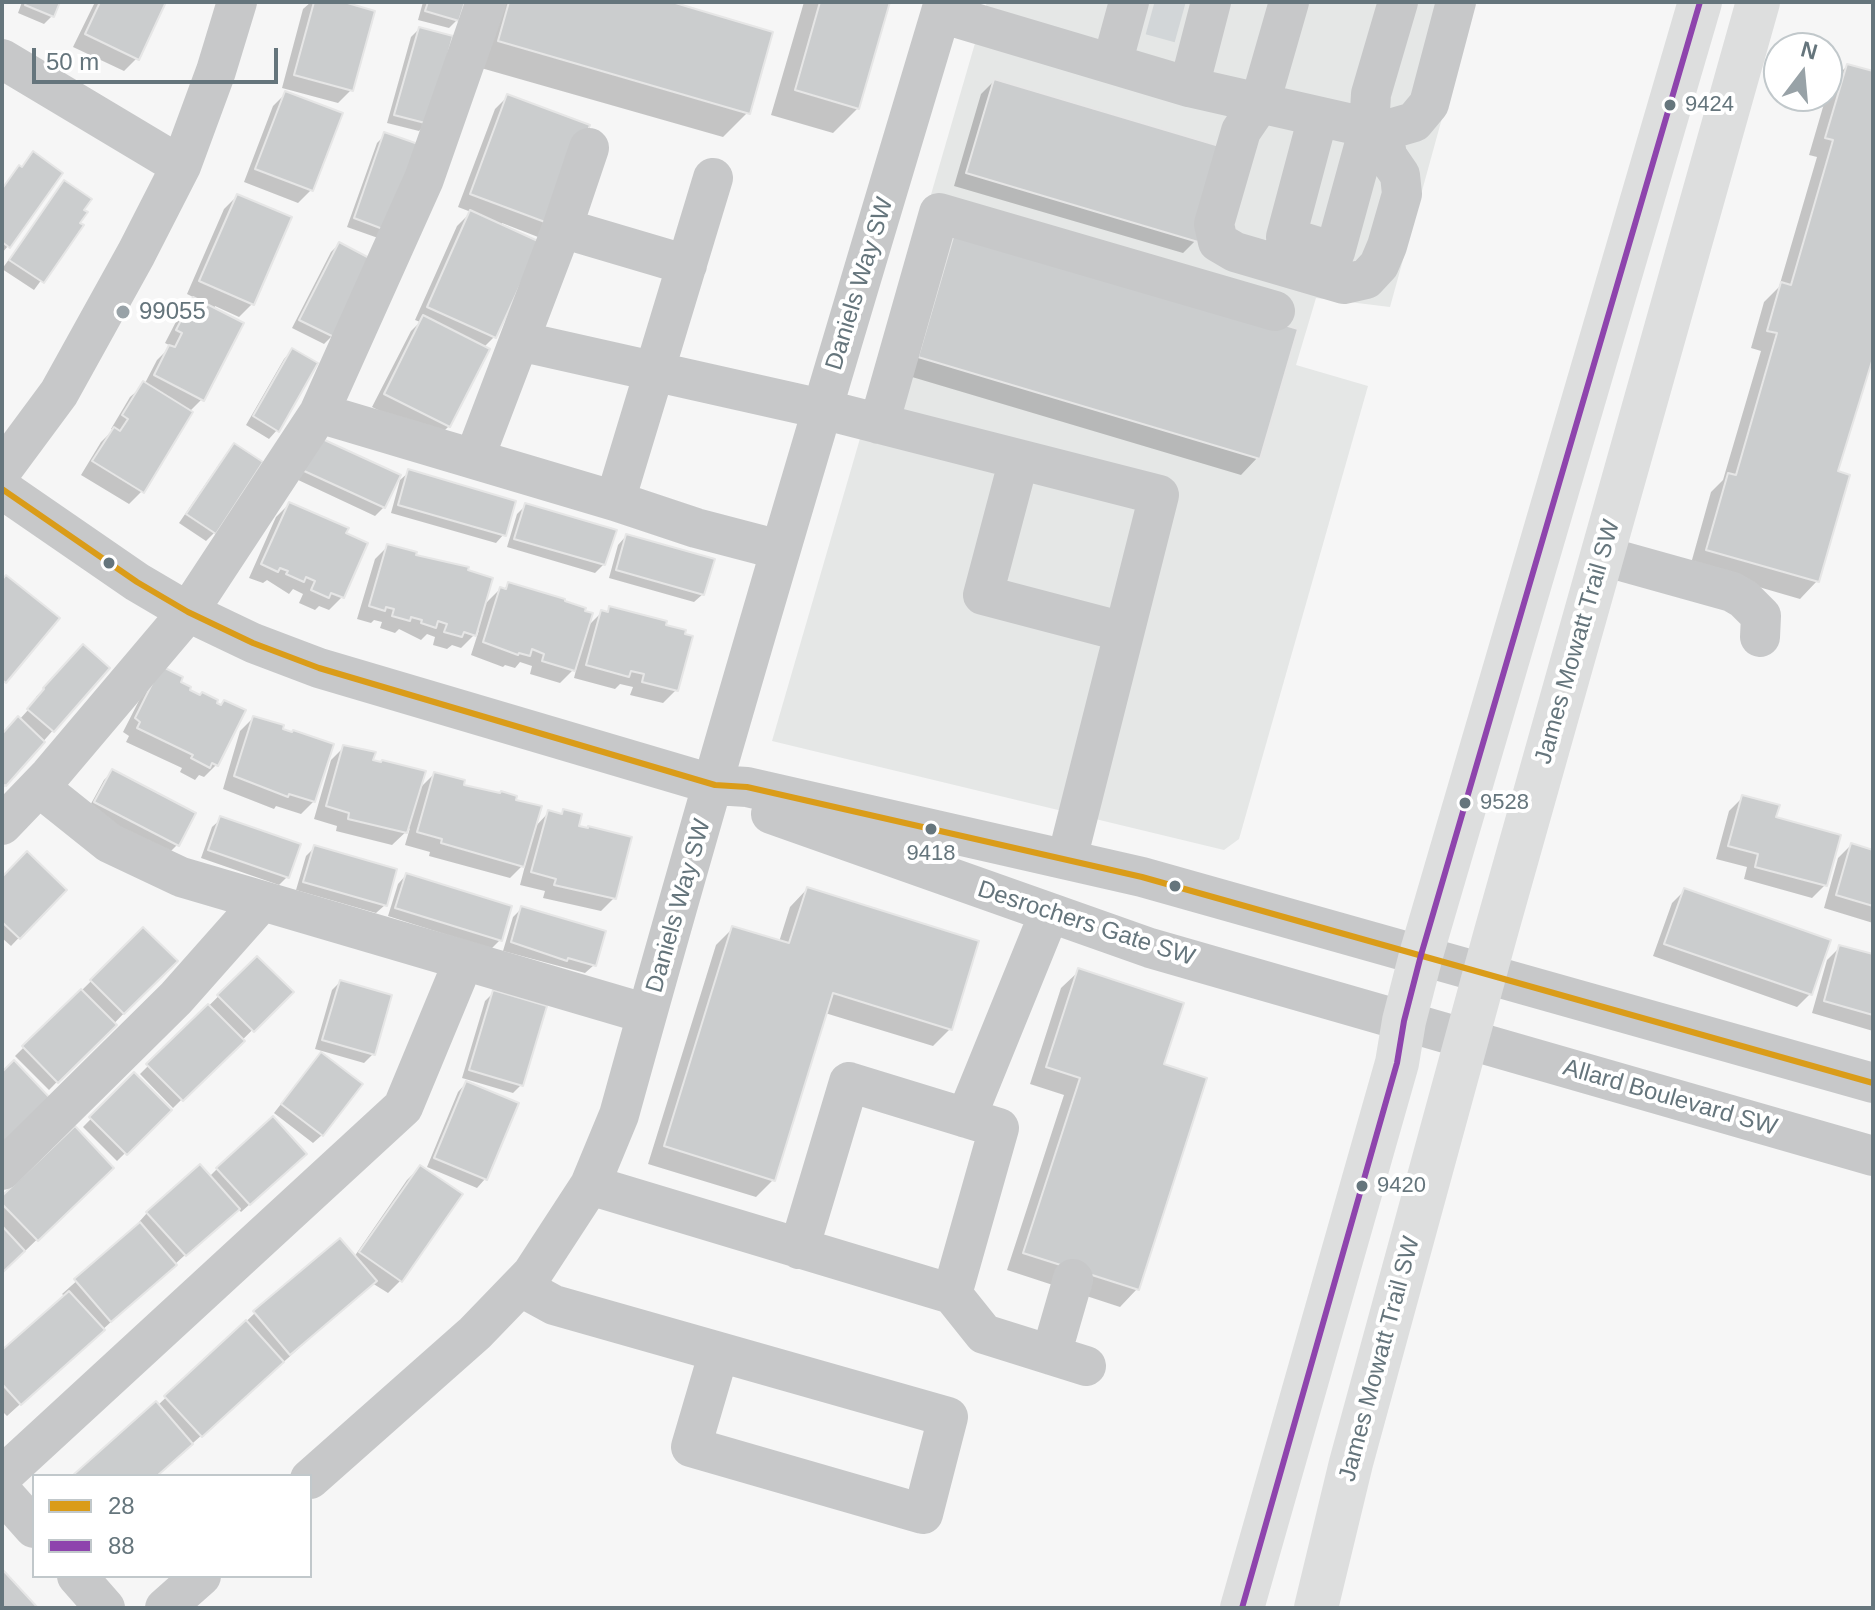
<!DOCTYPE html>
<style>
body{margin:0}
#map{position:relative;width:1875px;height:1610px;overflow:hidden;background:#f6f6f6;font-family:Helvetica,sans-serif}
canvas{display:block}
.frame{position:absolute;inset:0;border:4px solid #65757c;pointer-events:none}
.legend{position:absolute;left:32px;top:1474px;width:280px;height:104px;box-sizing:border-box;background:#fff;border:2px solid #c1c8cb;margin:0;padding:10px 14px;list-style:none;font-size:24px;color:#65757c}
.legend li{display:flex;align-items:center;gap:16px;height:40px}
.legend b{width:40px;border:2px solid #c1c8cb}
.north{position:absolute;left:1763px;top:32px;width:80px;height:80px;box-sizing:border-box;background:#fff;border:2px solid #c1c8cb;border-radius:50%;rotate:16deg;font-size:22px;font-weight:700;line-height:32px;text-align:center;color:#65757c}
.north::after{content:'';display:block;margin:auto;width:28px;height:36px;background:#98a2a7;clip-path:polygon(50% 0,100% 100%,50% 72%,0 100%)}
.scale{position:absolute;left:32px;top:48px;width:246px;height:36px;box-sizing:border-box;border:4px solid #65757c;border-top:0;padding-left:10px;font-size:24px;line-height:28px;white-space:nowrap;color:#65757c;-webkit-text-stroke:6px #fff;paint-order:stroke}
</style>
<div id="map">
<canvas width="1875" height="1610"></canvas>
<div class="frame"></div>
<ul class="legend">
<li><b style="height:10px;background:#da9c19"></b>28</li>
<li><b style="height:10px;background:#8e44ad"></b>88</li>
</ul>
<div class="north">N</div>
<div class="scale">50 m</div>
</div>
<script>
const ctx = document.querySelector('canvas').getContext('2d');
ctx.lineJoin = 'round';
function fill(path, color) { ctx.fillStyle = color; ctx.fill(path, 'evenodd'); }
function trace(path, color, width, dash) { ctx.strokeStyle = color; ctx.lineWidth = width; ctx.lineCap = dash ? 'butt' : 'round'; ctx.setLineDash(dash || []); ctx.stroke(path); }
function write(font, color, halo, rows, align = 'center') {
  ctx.font = font + ' Helvetica,sans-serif'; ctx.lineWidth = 8; ctx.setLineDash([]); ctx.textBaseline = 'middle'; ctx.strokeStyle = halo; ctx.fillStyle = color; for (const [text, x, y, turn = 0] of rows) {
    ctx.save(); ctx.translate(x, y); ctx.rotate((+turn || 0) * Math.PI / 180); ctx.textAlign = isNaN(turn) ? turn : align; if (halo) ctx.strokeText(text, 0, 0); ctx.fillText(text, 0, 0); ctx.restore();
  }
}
fill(new Path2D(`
 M987,2H1474L1390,307L1316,298L1296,365L1368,386L1239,839L1224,850L772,741Z`), '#e5e7e6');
fill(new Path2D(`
 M22,2H58L52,16L44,24L18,13Z
 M95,2H164L137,58L124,71L73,47Z
 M311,2H336L351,90L338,103L282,88L303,9Z
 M423,2H463L457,20L449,28L418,20Z
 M493,2H665L748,112L723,137L474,66Z
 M804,2H888L858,108L833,133L771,115Z
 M419,29L427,123L419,131L387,123L411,37Z
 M1847,66L1873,73V365L1864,374L1836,473L1817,581L1800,599L1690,567L1711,492L1723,480L1761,351L1751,348L1764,302L1779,287L1817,157L1809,155L1830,83Z
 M994,81L1196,240L1183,253L954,186L981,94Z
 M286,93L311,190L298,203L244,182L273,106Z
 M508,96L588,127L538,237L502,223L495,336L483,348L449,426L436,439L372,407L411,331L420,322L415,320L457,226L471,212L458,207L495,109Z
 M385,135L416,146L378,238L347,227L377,143Z
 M33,154L8,246L2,253V188Z
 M64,183L81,211L78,223L81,226L34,290L2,269Z
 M237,196L252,304L239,317L215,306L202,399L189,412L142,491L129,504L81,475L101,442L113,430L111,429L130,397L144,385L157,360L171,346L165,343L181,312L195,298L187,294L224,209Z
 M957,230L1258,457L1241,475L902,374L939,247Z
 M339,244L332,336L324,344L292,328L331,252Z
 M292,350L277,430L269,439L246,425L284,359Z
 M318,439L384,507L375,516L296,479Z
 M234,445L214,533L206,541L179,523L226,454Z
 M409,472L504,534L496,543L391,513L400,480Z
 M289,504L366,544L342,597L329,610L319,606L315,610L299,603L303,594L293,589L289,594L267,580L263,583L249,578L276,517Z
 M526,505L604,564L595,573L507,547L517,514Z
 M626,536L703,594L694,602L609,578L618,545Z
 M388,546L483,606L500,589L503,590L509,584L586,628L602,612L605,613L610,608L676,690L663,703L630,695L633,687L620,684L615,689L574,678L577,666L560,683L530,674L532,666L520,662L515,668L505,665L503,667L471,655L479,630L461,648L452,645L447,649L433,645L435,637L427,634L421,640L399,629L395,633L380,628L382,622L374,620L371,623L357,619L375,559Z
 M83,647L108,668L2,788V736L19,720L38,699L36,697Z
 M149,681L178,682L187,691L217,764L204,777L199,775L195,780L180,772L182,768L126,742L129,736L123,732Z
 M253,718L314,801L301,814L276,806L274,809L223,789L240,731Z
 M344,747L417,791L434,774L462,786L513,802L534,828L549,812L560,816L564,812L577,827L614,898L601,911L543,898L545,891L520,885L526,862L510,878L429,856L430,852L405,845L410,828L392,845L336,831L337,826L314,819L331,760Z
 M112,772L177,845L169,853L87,811L104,780Z
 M1742,798L1774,819L1825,885L1812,898L1744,879L1747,867L1716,859L1729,811Z
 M221,819L287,877L279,885L201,858L212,827Z
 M1851,845L1873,852V923L1824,908L1838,858Z
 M314,848L385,905L376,913L296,890L306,856Z
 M406,875L510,908L500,940L491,949L388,916L398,884Z
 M2,880L64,890L11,946L2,938Z
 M807,889L950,1029L933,1046L825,1013L773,1180L756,1197L648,1164L716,945L733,928L779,942L790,907Z
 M1685,890L1829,941L1810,994L1797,1007L1653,956L1672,903Z
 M522,908L594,965L585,973L503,951L513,917Z
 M143,930L175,961L49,1090L15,1056Z
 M1840,947L1873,956V1031L1812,1013L1827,960Z
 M257,958L291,992L173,1108L140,1074Z
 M1079,971L1162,1065L1137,1289L1120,1307L1007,1270L1064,1095L1030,1084L1061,988Z
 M340,982L373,1054L364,1063L315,1049L332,990Z
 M494,992L521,1085L513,1093L462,1078L485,1001Z
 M313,1063L322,1135L313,1143L274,1113Z
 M134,1075L169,1110L117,1161L83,1127Z
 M466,1083L485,1179L477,1188L427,1167L458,1092Z
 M296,1163L241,1212L237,1208L7,1416L2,1411V1353L66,1297L62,1294L141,1224L139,1222L147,1213L209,1177L217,1169Z
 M420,1167L400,1281L388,1293L372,1283L156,1476H75L157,1406L255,1313L340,1241L354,1257L407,1180Z
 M111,1168L24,1252L2,1271V1198Z`), '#0003');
const building = new Path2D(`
 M26,2H60L54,17L25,5Z
 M100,2H166L139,60L85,34Z
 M314,2H344L375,11L353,91L294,75Z
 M428,2H465L459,21L425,11Z
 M509,2H672L773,32L750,114L498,41Z
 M820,2H890L859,109L795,90Z
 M419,27L453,36L429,124L394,115Z
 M1847,64L1873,71V358L1838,471L1850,475L1819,582L1706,550L1728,473L1736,475L1777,333L1767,331L1781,282L1791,285L1833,140L1825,138Z
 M994,79L1226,148L1198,242L966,173Z
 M285,91L343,113L313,191L255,169Z
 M507,94L590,125L553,225L470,194Z
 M384,132L418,144L388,231L354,218Z
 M33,151L63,173L10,248L2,242V189L19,165L22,167Z
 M64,180L92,199L84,210L88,212L80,223L84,225L44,283L9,260Z
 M237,194L292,217L254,305L199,281Z
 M470,210L540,242L496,338L427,307Z
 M956,227L1298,329L1260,459L918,357Z
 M339,242L373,260L334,337L299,320Z
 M193,297L244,323L204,401L154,375L169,345L175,347L182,333L176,330Z
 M423,315L490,349L450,427L384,394Z
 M292,348L318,363L279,432L253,416Z
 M143,381L193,412L144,493L92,461L114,427L120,431L128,419L122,415Z
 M318,437L401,475L385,508L302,470Z
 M234,443L263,462L216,534L186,514Z
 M408,469L516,501L506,536L398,505Z
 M289,502L349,528L346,533L368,543L344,598L331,593L329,598L311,590L315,581L306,577L304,582L286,574L288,571L280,568L278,572L261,564Z
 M525,503L617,530L605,565L514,539Z
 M626,534L715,559L704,595L616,570Z
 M387,544L417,552L416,555L469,567L468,570L493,578L476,636L464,632L462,637L444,632L447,624L438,621L436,628L421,623L422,620L411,617L410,621L392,616L394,609L386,607L385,611L369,606Z
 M6,575L60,618L6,683L2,680V580Z
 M508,582L565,599V601L586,608L585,611L593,613L575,671L542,661L544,654L532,649L530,656L519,653L518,655L483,642L500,587L506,589Z
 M609,606L667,621L666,625L686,630L685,634L693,636L678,691L642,682L644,674L631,671L629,677L586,665L601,610L608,612Z
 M83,644L110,668L54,732L27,709L44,689L43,688Z
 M161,666L183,677L181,682L191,687L190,690L200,695L202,692L218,700L217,703L221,705L224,700L246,710L218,766L212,763L210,768L191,758L193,755L137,728L140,722L135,718Z
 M18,716L45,742L6,786L5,785L2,788V734Z
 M253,716L284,725L283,729L292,732L293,730L334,744L315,802L289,794L288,797L234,776Z
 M343,745L376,752L373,760L381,762L382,760L426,771L407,833L348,819L349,813L326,806Z
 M112,769L196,813L179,846L94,802Z
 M434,772L465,780L464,785L500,793L501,791L517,796L516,800L542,806L524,867L441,843L442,839L417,832Z
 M1742,795L1780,805L1776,817L1841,835L1827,886L1755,867L1758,854L1728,846Z
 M563,809L582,814L579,826L588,828V826L632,837L616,899L554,885L556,879L531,872L548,810L562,814Z
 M220,816L301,844L289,878L208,850Z
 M1851,843L1873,850V906L1836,895Z
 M314,845L397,869L387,906L303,882Z
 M27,851L67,890L20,939L2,922V877Z
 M406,873L512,906L502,941L395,908Z
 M807,887L979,941L952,1030L833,993L775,1181L664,1146L732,926L789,943Z
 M1684,888L1831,940L1812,995L1664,944Z
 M521,906L606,931L596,966L568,958L567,961L511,942Z
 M143,927L178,961L124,1014L90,980Z
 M1839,945L1873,954V1015L1824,1001Z
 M257,956L294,992L254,1032L217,995Z
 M1078,968L1184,1003L1164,1064L1207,1078L1139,1290L1023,1253L1080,1078L1046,1067Z
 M340,980L392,995L375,1055L322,1040Z
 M81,989L117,1025L58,1083L22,1046Z
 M493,990L547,1006L523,1086L469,1070Z
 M208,1004L245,1041L183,1101L146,1064Z
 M321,1052L363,1084L323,1136L281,1104Z
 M14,1060L50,1098L2,1144V1072Z
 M134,1072L172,1110L127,1155L89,1117Z
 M466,1081L519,1103L487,1180L434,1158Z
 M273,1116L307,1154L250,1205L216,1168Z
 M75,1126L114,1168L38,1241L2,1204V1196Z
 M200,1164L240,1209L186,1256L146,1212Z
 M420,1165L463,1194L402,1282L359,1252Z
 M140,1222L177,1265L111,1322L74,1279Z
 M2,1226L25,1251L2,1273Z
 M340,1238L377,1281L290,1355L253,1311Z
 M69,1291L105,1330L21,1405L2,1384V1350Z
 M246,1320L284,1362L202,1437L164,1396Z
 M156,1401L193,1444L157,1476H72Z
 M2,1569L38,1608H2Z`);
fill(building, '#cbcdce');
trace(building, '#e6e6e6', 2);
trace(new Path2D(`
 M1151,15L1180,23`), '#d2d6d8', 40, [40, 20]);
trace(new Path2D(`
 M1289,2L1260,103L1241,131L1214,224L1218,242L1235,252L1344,284L1366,279L1379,265L1387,246L1402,194L1400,175L1387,156L1383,131
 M941,13L1189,87L1211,2
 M2,59L181,166
 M1112,64L1129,2
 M1189,87L1383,131L1414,122L1429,104L1456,2
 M1318,117L1286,237L1335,252L1369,128L1371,94L1398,2
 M562,228L687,265
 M519,341L822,409L1159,495L1067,859
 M319,413L615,501L696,528L780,550
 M879,424L939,213L1275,311
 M474,459L562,228L589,148
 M1019,459L983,595L1124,632
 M2,470L59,393L136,254L181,166L216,71L237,2
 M2,489L137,582L188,612L253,643L319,668L715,785L747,787L1142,877L1873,1083
 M615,501L713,178
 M1603,556L1732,592L1744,599L1761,616L1760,637
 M39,787L109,843L181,877L647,1014
 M771,814L1150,948L1873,1156
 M2,825L50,775L188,612L319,413L424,179L486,2
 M966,1118L1049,914
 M2,1170L176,998L262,901
 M590,1185L952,1294L984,1334L1086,1366
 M799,1249L849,1082L999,1128L952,1294
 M521,1287L554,1305L948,1417L923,1514L691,1447L719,1352
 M1051,1355L1073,1279
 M2,1476L403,1107L464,960
 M310,1479L475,1333L532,1274L590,1185L619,1115C722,742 833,372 944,2
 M2,1492L34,1528
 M77,1576L105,1608
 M165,1608L201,1576`), '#c7c8c9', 40);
trace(new Path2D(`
 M1242,1608L1397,1063L1404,1021L1421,955L1700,2
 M1316,1608L1351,1463L1496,932L1758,2`), '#dddede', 44);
trace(new Path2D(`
 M2,489L137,582L188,612L253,643L319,668L715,785L747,787L1142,877L1873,1083`), '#da9c19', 6);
trace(new Path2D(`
 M1242,1608L1397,1063L1404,1021L1421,955L1700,2`), '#8e44ad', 6);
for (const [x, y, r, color] of [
 [1670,105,7,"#65757c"],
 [123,312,8,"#98a2a7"],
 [109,563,7,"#65757c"],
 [1465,803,7,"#65757c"],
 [931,829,7,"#65757c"],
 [1175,886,7,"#65757c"],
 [1362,1186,7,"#65757c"]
]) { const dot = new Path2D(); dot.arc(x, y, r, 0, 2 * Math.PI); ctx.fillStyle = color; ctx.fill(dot); trace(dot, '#fff', 3); }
write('22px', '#65757c', '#fff', [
 ["9424",1685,105],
 ["9528",1480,803],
 ["9418",931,854,"center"],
 ["9420",1377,1186]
], 'left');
write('24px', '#65757c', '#fff', [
 ["Daniels Way SW",860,284,-73],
 ["James Mowatt Trail SW",1578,642,-74],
 ["Daniels Way SW",679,906,-74],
 ["Desrochers Gate SW",1086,924,18],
 ["Allard Boulevard SW",1670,1098,16],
 ["James Mowatt Trail SW",1380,1359,-75]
]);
write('24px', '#65757c', '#fff', [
 ["99055",139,312]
], 'left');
</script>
